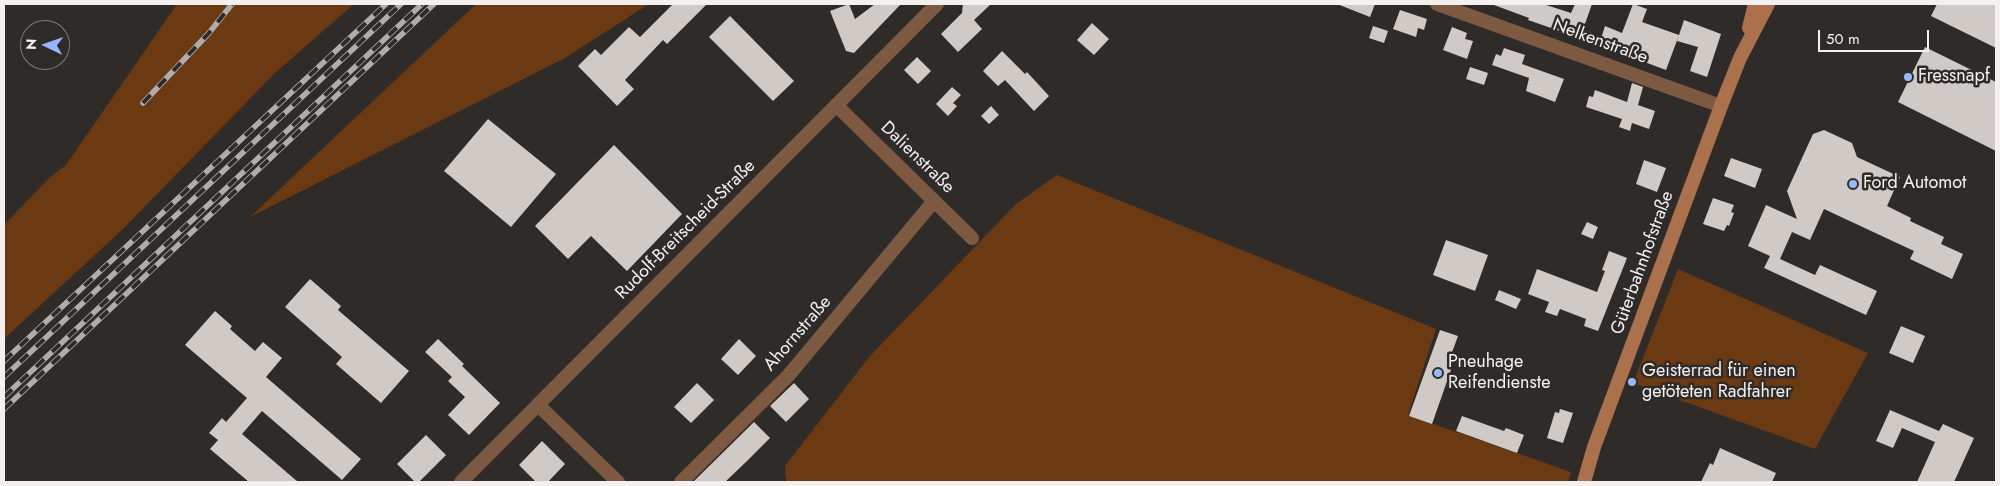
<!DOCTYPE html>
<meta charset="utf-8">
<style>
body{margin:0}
#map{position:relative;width:2000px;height:486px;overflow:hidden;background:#2f2b29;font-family:Jost,sans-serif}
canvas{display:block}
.frame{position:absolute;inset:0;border:5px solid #f3f0ef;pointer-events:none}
.north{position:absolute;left:20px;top:20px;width:50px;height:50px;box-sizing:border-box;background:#2f2b29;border:1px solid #7d7a78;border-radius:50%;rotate:273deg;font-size:14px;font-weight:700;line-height:20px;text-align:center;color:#f3f0ef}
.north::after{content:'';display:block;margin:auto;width:18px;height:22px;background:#94b7fd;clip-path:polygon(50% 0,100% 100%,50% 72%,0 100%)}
.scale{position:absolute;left:1818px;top:30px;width:111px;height:22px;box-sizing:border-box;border:2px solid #f3f0ef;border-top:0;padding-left:6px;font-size:15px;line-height:18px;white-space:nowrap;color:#f3f0ef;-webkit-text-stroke:4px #2f2b29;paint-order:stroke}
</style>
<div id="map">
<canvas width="2000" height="486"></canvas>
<div class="frame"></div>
<div class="north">N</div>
<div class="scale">50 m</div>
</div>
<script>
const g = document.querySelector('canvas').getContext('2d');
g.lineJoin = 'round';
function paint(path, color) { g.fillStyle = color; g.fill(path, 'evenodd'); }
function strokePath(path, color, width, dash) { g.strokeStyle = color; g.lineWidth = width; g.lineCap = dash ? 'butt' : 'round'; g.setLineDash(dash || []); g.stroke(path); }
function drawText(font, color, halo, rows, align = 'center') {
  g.font = font + ' Jost,sans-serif'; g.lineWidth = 5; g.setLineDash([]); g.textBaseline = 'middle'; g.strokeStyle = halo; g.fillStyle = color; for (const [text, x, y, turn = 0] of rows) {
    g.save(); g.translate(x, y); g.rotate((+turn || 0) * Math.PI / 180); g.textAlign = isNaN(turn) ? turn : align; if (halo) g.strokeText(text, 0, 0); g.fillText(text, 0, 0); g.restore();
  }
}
paint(new Path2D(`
 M177 4H354L275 73 123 229 4 339V225L50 177 66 165Z
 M476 4H649L565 58 250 217Z
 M1057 175 1436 329 1408 415 1571 472 1568 482H786L785 466 869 357 1016 204Z
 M1678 269 1868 353 1815 449 1633 383Z`), '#6b3912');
paint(new Path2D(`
 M673 4H707L667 44 663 40 625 80 634 89 617 106 578 66 595 49 601 55 629 27 640 37Z
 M849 4 855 19 875 4H901L854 53 846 51 830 11Z
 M963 4H991L974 20 982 29 958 52 941 34 962 13Z
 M1337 4H1375L1370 17Z
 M1494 4H1543L1571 13 1575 4H1592L1580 38 1528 20 1529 18 1494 5Z
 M1633 4 1647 9 1642 22 1679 35 1666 70 1599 45 1605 26 1622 33Z
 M1937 4H1996V48L1931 16Z
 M1400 10 1427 19 1424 30 1418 28 1416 37 1393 29Z
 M730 16 794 81 773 101 709 37Z
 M1684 20 1721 34 1707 77 1690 71 1698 47 1677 41Z
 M1092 23 1109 39 1094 55 1077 40Z
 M1373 26 1388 31 1384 43 1369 38Z
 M1452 27 1467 33 1465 39 1473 41 1467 59 1443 50Z
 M1925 47 1996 82V151L1898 102Z
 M1504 48 1525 55 1522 64 1564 79 1555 102 1526 91 1529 78 1492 65 1496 54 1501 56Z
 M1002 51 1025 74 1027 72 1049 96 1034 111 1005 80 998 86 983 71Z
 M917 57 931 71 918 84 904 70Z
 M1470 67 1488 73 1484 85 1466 79Z
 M1632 83 1643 87 1638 105 1655 111 1649 129 1632 123 1630 131 1619 127 1622 119 1586 107 1589 96 1593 97 1595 90 1627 102Z
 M952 87 961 95 953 103 957 106 948 116 936 104Z
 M991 106 999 115 989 124 981 116Z
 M488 119 556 174 511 227 444 171Z
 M1824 130 1852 143 1857 157 1900 177 1887 206 1911 218 1910 221 1944 237 1941 244 1963 254 1952 279 1910 259 1914 251 1824 209 1810 240 1792 232 1780 259 1815 275 1820 265 1877 291 1866 315 1764 268 1770 256 1748 246 1766 205 1797 219 1787 191 1813 134Z
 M614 145 682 214 627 271 591 236 568 259 535 226Z
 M1731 158 1762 169 1755 188 1724 176Z
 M1644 160 1666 168 1657 192 1636 184Z
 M1713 198 1734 205 1731 212 1734 213 1729 226 1727 225 1724 231 1703 224Z
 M1587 222 1598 227 1593 239 1581 234Z
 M1446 240 1488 255 1475 291 1433 275Z
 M1609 251 1627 258 1598 331 1584 326 1586 319 1560 309 1557 316 1545 312 1549 302 1528 294 1537 269 1597 292 1605 271 1602 270Z
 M310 279 341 306 338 310 409 371 381 403 336 364 342 357 285 307Z
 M1499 290 1521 299 1516 309 1495 300Z
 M215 311 232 326 230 329 255 351 263 342 282 358 266 377 361 459 342 480 262 411 242 434 298 482H249L210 449 218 440 209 433 222 418 226 422 247 398 185 345Z
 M1901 326 1925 336 1913 363 1889 353Z
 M1440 330 1458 336 1447 366 1452 367 1432 424 1409 416Z
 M438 339 464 364 462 366 500 403 469 435 448 415 465 397 448 381 452 377 425 352Z
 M739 339 756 356 738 375 721 359Z
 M697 383 714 400 691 423 674 407Z
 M794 383 809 399 786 422 770 406Z
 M1560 409 1573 413 1563 443 1547 438 1555 412 1559 413Z
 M1890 410 1939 431 1943 424 1974 438 1954 482H1917L1935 442 1902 428 1893 448 1876 441Z
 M1462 416 1504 431 1506 428 1524 435 1517 453 1456 431Z
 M754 422 770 438 747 461 725 482H693Z
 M426 435 446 455 419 482H415L397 464Z
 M542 441 565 464 548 482H536L519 465Z
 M1720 448 1776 473 1772 482H1701L1710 463 1713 465Z`), '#cfcac6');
strokePath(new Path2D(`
 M1437 4 1721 106
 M836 105 972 238
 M538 405 618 482
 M461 482 937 4
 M681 482 788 376 934 201`), '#7d5942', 14);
strokePath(new Path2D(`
 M1749 28 1755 4
 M1584 482 1594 447 1721 106 1740 58 1768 4`), '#aa714c', 14);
const rail = new Path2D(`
 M143 103 209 33 232 4
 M4 361 386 4
 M4 377 401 4
 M4 397 422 4
 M4 409 434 4`);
strokePath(rail, '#b0acab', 5.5);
strokePath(rail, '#2f2b29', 4, [11]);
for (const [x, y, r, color] of [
 [1908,77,5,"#94b7fd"],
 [1853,184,5,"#94b7fd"],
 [1438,373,5,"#94b7fd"],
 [1632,382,5,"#94b7fd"]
]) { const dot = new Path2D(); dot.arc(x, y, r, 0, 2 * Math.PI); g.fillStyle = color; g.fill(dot); strokePath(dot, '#2f2b29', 2); }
drawText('18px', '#f3f0ef', '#2f2b29', [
 ["Nelkenstraße",1600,42,20],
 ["Dalienstraße",917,158,44],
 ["Rudolf-Breitscheid-Straße",686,230,-45],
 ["Güterbahnhofstraße",1643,263,-70],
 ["Ahornstraße",798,334,-49]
]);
drawText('18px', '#f3f0ef', '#2f2b29', [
 ["Fressnapf",1918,77],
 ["Ford Automot",1863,184],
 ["Pneuhage",1448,363],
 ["Reifendienste",1448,384],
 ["Geisterrad für einen",1642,372],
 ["getöteten Radfahrer",1642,393]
], 'left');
</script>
